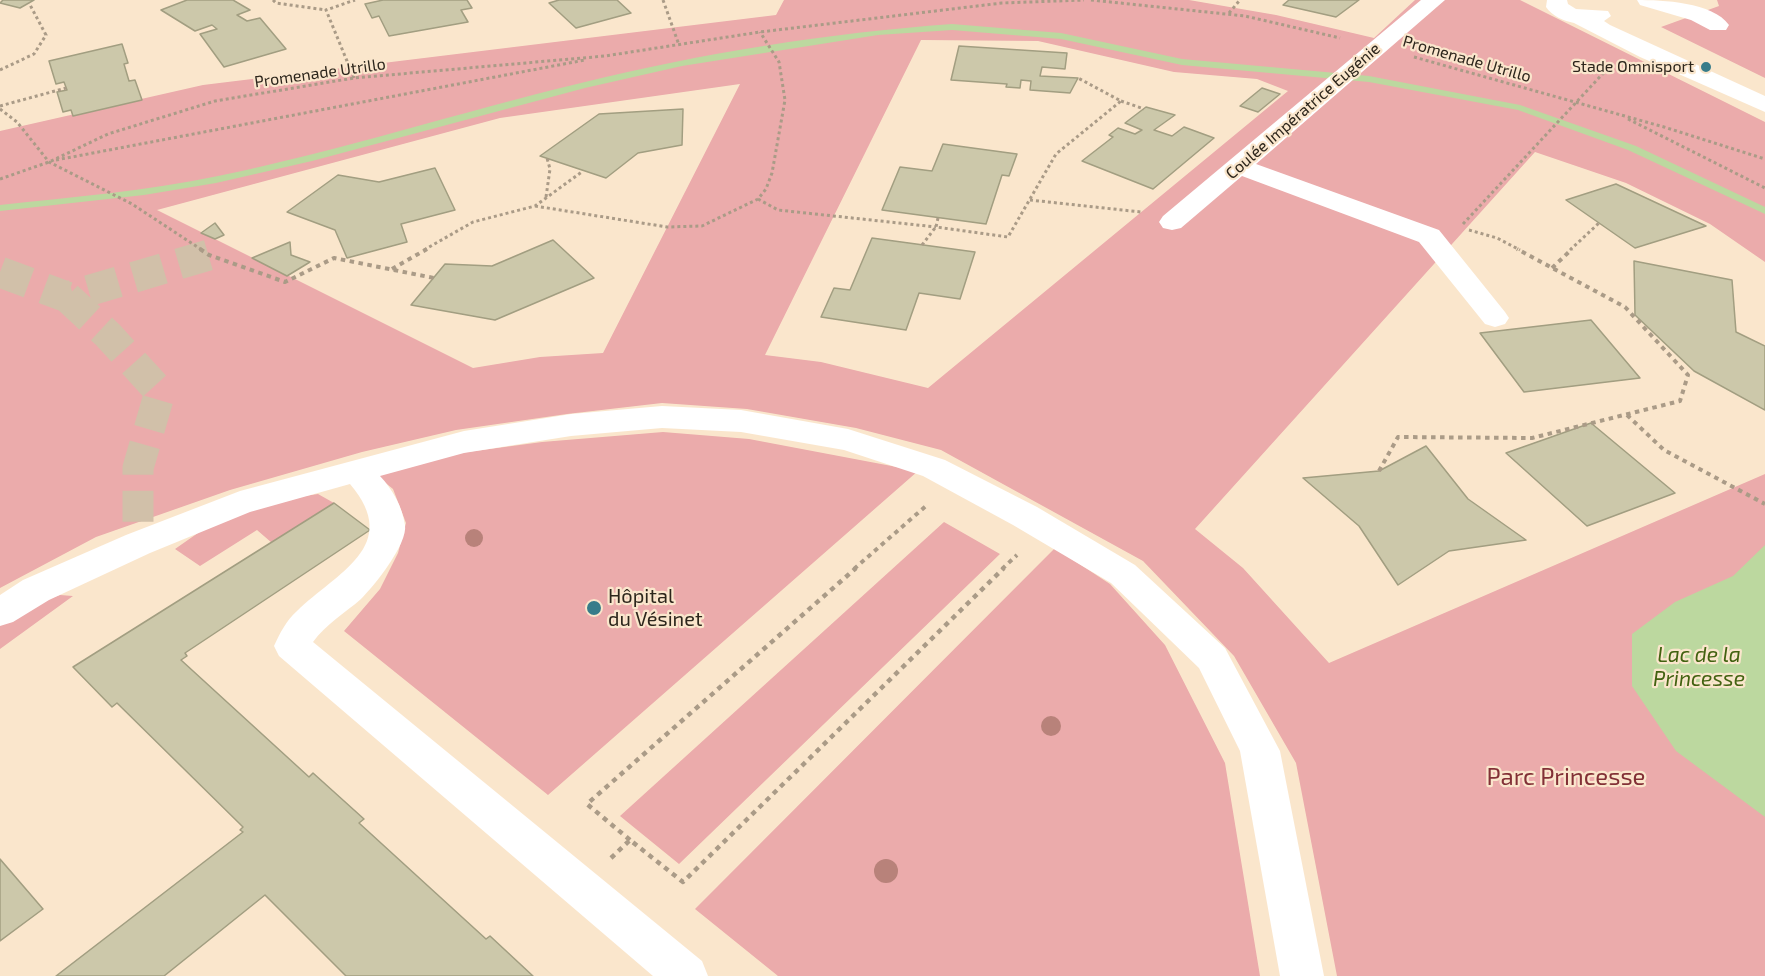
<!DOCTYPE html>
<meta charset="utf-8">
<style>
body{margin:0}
canvas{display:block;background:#fae6cc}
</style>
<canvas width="1765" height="976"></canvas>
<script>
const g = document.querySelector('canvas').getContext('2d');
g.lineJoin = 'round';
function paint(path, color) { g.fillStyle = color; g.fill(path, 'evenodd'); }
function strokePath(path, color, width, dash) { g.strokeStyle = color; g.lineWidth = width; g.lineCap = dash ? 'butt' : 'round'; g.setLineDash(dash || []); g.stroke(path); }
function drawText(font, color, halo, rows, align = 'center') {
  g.font = font + ' "Exo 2",sans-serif'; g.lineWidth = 4.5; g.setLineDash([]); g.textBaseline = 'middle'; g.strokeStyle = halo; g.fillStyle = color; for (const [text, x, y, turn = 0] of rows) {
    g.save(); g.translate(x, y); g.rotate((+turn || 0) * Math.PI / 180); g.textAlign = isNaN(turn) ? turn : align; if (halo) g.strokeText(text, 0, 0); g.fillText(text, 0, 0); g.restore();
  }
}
paint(new Path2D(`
 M784 0H1189L1276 15 1374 38 1415 0H1520L1765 122V262L1710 224 1626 183 1535 152 1195 529 1243 568 1329 663 1765 474V976H1337L1296 763 1234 656 1143 561 941 450 856 428 747 409 662 403 567 414 456 430 362 452 230 490 96 537 0 588V131L203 85 776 15ZM921 40 1038 41 1174 72 1257 79 1288 91 928 388 821 362 765 355ZM740 84 603 353 540 357 473 368 157 210 500 118Z
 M1717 0H1765V78L1661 27 1719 6Z
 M663 432 749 439 918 471 548 795 344 631 380 589 398 553 406 523 393 489 377 476 452 454 542 442Z
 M318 494 334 503 272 543 257 530 200 566 175 549 218 519 258 503Z
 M944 522 1000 554 679 864 620 816Z
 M1055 548 1110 584 1165 645 1225 763 1260 976H778L695 909Z
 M60 595 73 596 0 649V624L39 602Z`), '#ebabab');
paint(new Path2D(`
 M1765 545V817L1676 751 1632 686V634L1675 602 1733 576Z`), '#bcd89f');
paint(new Path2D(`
 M952 24 1061 33 1182 59 1369 76 1520 105 1636 146 1765 207V214L1628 150 1518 110 1369 82 1182 65 1061 39 952 30 878 35 682 66 585 88 312 161 216 183 144 195 0 211V205C73 197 146 191 218 176 340 151 460 112 581 83 702 53 828 33 952 24Z`), '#bcd89f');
const building = new Path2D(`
 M3 0H34L20 8 0 3Z
 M187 0H233L250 10 237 15 247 21 260 18 286 49 224 67 200 34 217 29 212 25 195 31 161 10Z
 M383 0H467L472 8 461 10 468 22 389 36 379 16 372 18 365 4Z
 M559 0H617L631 13 576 28 549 3Z
 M1289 0H1359L1336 17 1283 5Z
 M122 44 128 63 124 64 129 81 135 80 142 100 73 116 71 110 63 112 57 92 67 90 64 82 56 84 49 61Z
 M959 46 1067 53 1065 69 1042 67 1040 76 1078 78 1070 93 1030 90 1031 81 1021 80 1020 88 1006 87 1007 84 951 80Z
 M1262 88 1280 94 1258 112 1240 106Z
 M1146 107 1175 115 1154 130 1172 136 1184 127 1214 138 1153 189 1082 161 1113 137 1109 135 1118 128 1135 134 1142 130 1125 123Z
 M683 109 682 145 638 153 606 178 540 156 599 114Z
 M943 144 1017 154 1009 176 1002 175 986 224 882 210 900 167 932 171Z
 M435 168 455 210 401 224 407 242 347 258 335 230 287 212 338 175 379 182Z
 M1616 184 1706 226 1635 248 1566 200Z
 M215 223 224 235 215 239 201 233Z
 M872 238 975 252 960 299 919 293 906 330 821 317 834 288 850 290Z
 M553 240 594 278 495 320 411 305 445 264 492 266Z
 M290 242 291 255 310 262 287 276 252 258Z
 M1634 261 1732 280 1736 332 1765 346V410L1694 371 1635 315Z
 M1591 320 1640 378 1524 392 1480 333Z
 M1591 423 1675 493 1587 526 1506 453Z
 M1426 446 1468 499 1526 540 1449 551 1398 585 1359 526 1303 478 1379 471Z
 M334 503 370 530 185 653 187 656 181 660 309 777 313 773 364 819 359 823 486 939 490 936 533 976H346L265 895 164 976H56L243 832 240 830 243 827 117 703 112 707 73 667Z
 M0 859 43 909 0 941Z`);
paint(building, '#ccc8aa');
strokePath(building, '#a29e81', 1.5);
strokePath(new Path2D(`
 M0 272 67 297 209 255
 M67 297 108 335 160 392 138 468V544`), '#d1c0a9', 31, [31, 16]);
strokePath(new Path2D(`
 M273 0 276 3 326 10
 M663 0 679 45
 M1091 0 1245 16 1340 38
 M1229 13 1240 0
 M1414 57 1664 127 1765 159
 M0 70 34 54 46 35 29 3
 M354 78 326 10 355 0
 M1121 101 1144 109
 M0 106 66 88
 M0 109 17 122 49 162 132 204 202 250
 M1628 119 1765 188
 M56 160 585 60
 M0 179 49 162 108 134 215 101 354 78 605 56 760 32 1002 3 1084 0
 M546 197 550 169 547 158
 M758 199 778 210 936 227
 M1030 200 1141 212
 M535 206 667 227 702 226 758 199 766 189 772 173 785 100 779 62 760 32
 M938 218 936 227 1008 237 1056 154 1121 101 1078 78
 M1463 224 1609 67
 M1469 230 1497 238 1520 250
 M922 245 935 228
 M424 250 473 222 535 206 583 171
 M1570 250 1599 223`), '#aa9b87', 3, [3, 3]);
strokePath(new Path2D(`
 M200 249 209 255 285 282 334 258 434 278
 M1552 268 1572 249
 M392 269 427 249
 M1627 415 1664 450 1765 504
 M1379 471 1398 437 1532 438 1680 401 1688 375 1625 307 1517 249
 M854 569 927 505
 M1002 569 1017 555`), '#aa9b87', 4, [4.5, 4.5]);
strokePath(new Path2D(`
 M630 840 587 804 856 568
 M611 858 630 840 683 882 1004 568`), '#aa9b87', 4.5, [5, 5]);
paint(new Path2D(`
 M1421 0H1445L1256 164 1439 230 1505 312 1509 318 1505 324 1495 327 1485 324 1419 242 1242 176 1181 228 1172 230 1163 228 1159 222 1163 216Z
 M1547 0H1567L1568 4 1576 9 1608 11 1611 16 1604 21 1610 25 1765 96V112L1640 57 1574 23C1564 21 1552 16 1546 7Z
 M1637 0C1662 0 1713 2 1729 25L1726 30H1710L1691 20 1640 5Z
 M662 406 741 410 848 429 945 460 1037 507 1135 565 1225 648 1280 751 1324 976H1280L1240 751 1199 668 1111 583 1013 525 923 476 844 450 741 432 662 428 571 436 464 453 380 476C393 490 402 506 405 525 408 544 374 586 361 599 345 613 326 624 313 642L702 961 708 976H653L279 656 274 646C280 633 286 621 297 611 336 573 403 546 350 484L250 512 150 553 49 600 13 622 0 626V595L23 580 126 535 240 491 464 431 571 414Z`), '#fff');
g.fillStyle = '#b8827a';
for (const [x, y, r] of [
 [474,538,9],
 [1051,726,10],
 [886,871,12]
]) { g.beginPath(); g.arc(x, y, r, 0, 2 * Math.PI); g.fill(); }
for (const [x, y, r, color] of [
 [1706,67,6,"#377c8a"],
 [594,608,8,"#377c8a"]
]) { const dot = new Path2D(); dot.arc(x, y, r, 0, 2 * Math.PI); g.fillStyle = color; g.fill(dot); strokePath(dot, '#fae6cc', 2); }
drawText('16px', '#2d261c', '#fae6cc', [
 ["Promenade Utrillo",1467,59,16],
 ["Promenade Utrillo",320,73,-8],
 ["Coulée Impératrice Eugénie",1303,111,-41]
]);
drawText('16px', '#2d261c', '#fae6cc', [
 ["Stade Omnisport",1694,67]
], 'right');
drawText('20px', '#2d261c', '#fae6cc', [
 ["Hôpital",608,596],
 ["du Vésinet",608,619]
], 'left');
drawText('italic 21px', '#426210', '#fae6cc', [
 ["Lac de la",1699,655],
 ["Princesse",1699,679]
]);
drawText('24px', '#823036', '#fae6cc', [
 ["Parc Princesse",1566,777]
]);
</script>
